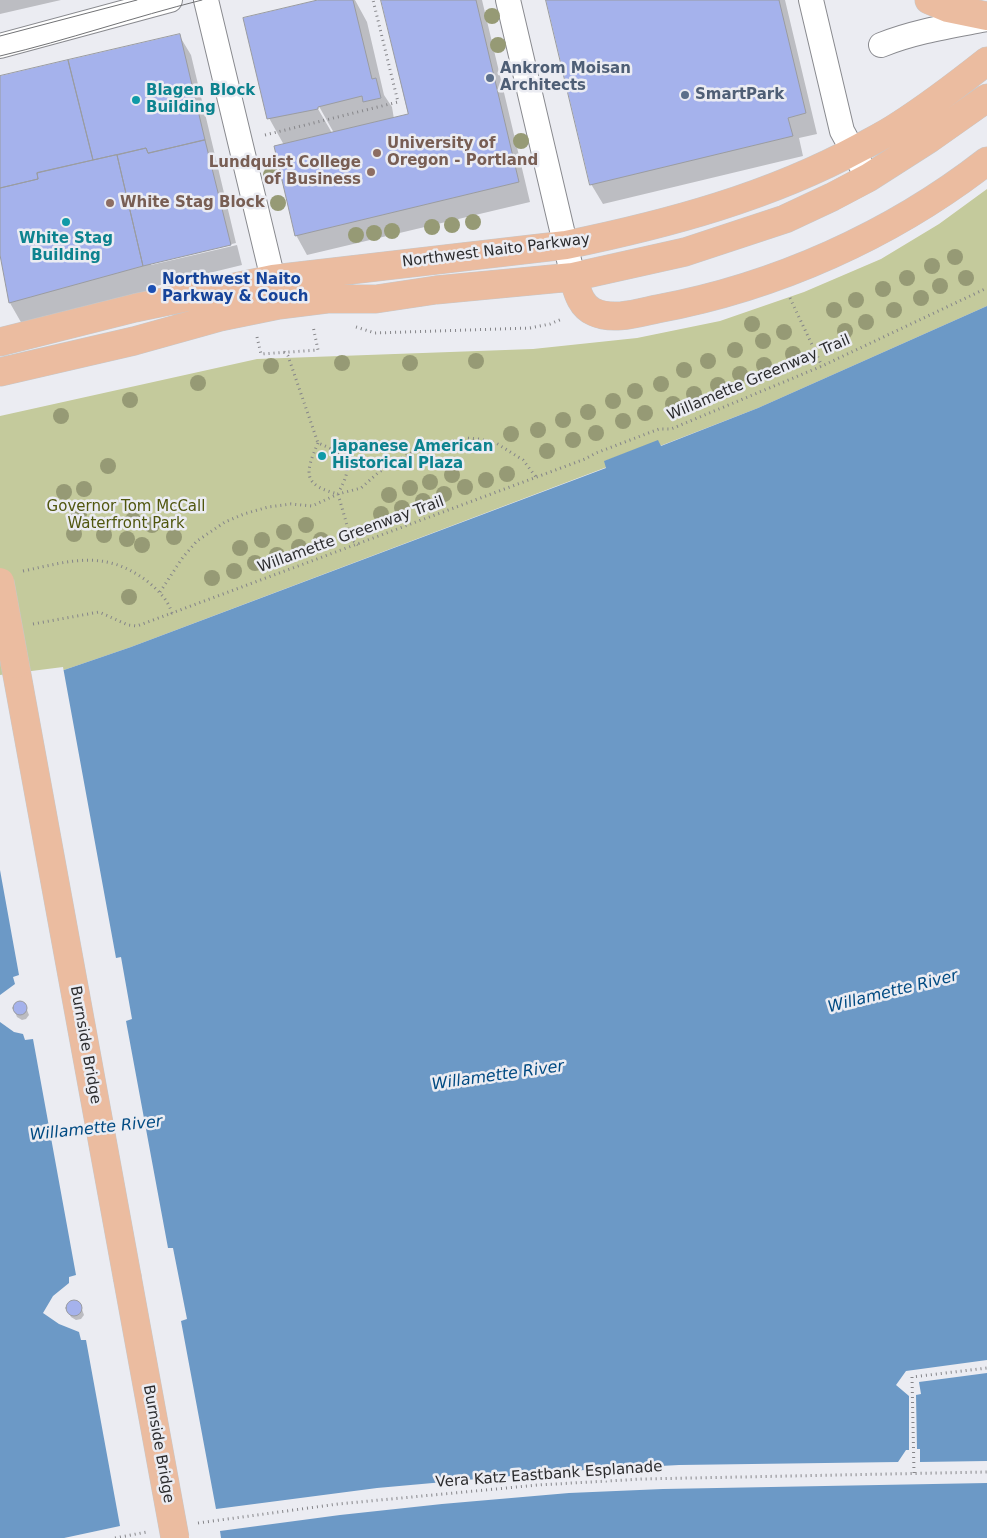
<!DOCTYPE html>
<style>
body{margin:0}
canvas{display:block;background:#ebecf2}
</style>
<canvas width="987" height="1538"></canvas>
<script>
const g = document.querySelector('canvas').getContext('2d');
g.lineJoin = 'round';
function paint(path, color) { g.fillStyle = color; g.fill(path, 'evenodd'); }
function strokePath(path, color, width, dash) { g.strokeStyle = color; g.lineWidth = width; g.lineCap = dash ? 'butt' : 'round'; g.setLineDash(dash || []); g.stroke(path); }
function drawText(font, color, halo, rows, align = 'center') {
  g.font = font + ' "DejaVu Sans",sans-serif'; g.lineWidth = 5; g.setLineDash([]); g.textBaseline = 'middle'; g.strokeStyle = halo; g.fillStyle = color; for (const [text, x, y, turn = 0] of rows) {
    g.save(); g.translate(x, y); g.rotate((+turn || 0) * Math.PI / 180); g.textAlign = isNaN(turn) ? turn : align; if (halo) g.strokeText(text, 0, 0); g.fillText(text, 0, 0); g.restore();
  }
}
paint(new Path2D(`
 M987 189V306L758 408 660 446 658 441 605 461 607 467 131 647 64 670 0 678V416L257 359 533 349 637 338 720 321 804 292 881 259 939 224Z`), '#c4ca9c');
paint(new Path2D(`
 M987 306V1538H0V678L64 670 131 647 606 468 604 461 658 440 661 446 758 408Z`), '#6c99c6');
paint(new Path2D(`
 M63 667 116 958 121 957 132 1019 126 1021 168 1248H173L187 1319 181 1321 216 1509 377 1488 567 1471 679 1465 898 1462 906 1450H909V1396L896 1385 906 1371 987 1360V1373L919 1382 921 1394 916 1395 917 1449H920V1462L987 1461V1483L663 1489 569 1493 442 1504 340 1515 220 1531 221 1538H64L120 1526 86 1340H81L79 1332 59 1324 43 1313 53 1296 69 1283V1277L76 1275 33 1039 25 1040 23 1034 14 1032 0 1022V995L15 984 13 977 19 975 0 870V675Z`), '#ebecf2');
paint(new Path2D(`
 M0 0H61L0 14Z
 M324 0H355L367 22 384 95 392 107 394 119 409 115 382 0H482L530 202 307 255 296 235 284 145 269 118ZM316 101 334 133H332L314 102Z
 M547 0H785L817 134 799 138 803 156 603 204 591 184Z
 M179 35 191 55 236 243 151 263V265L237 245 242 265 156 286 158 294 26 331 10 303 0 248V77Z
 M21 1002 25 1005 29 1015 26 1019 22 1020 17 1017 13 1007 16 1003Z
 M76 1301 80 1304 84 1315 81 1319 76 1320 71 1317 67 1307 70 1302Z`), '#0003');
const building = new Path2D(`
 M318 0H353L372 79 376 78 381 98 363 102 362 96 318 107V109L267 119 243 18Z
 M381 0H476L519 182 295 236 274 146 408 114Z
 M546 0H779L806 113 788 118 793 136 590 185Z
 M180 34 205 140 148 153 146 148 93 160 68 60Z
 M68 60 93 160 37 173 38 179 0 188V76Z
 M205 140 231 245 143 266 117 155 146 148 148 153Z
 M117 155 143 266 9 303 0 255V188L38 179 37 173Z
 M13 1008a7 7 0 1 1 14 0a7 7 0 1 1-14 0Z
 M66 1308a8 8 0 1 1 16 0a8 8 0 1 1-16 0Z`);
paint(building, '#a5b2ec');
strokePath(building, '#9a9ca1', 1);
const minor = new Path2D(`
 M206 0 277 296
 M508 0 573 277
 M811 0 842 131 868 178
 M881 45C916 31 951 26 987 19
 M0 46 170 0`);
const major = new Path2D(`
 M929 0 948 8 987 16
 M573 277C577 290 580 306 594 312 613 321 638 313 657 309 776 287 892 235 987 161
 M0 342 135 308 273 279 566 245C668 224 769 197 861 147 874 140 886 134 898 126 929 106 958 84 987 61
 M0 372 134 341 220 317 279 305 327 299H376L436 290 573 277 685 252 785 219 832 197 868 178 929 139 987 98
 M15 664 127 1276`);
strokePath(minor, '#898a8f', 26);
strokePath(major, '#c8c8c9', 29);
strokePath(new Path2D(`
 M265 135 398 102 373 0
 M790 298 822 366
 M356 327 375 333 530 328 550 324 562 319
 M257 337 261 354 318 350 313 326
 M284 352 288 356 318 443C348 455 355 464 338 493
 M318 443C305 473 302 485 338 494L351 539 358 545
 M23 571C71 561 104 549 147 581 158 590 168 600 172 613L585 459 596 453 659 429H671L822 366 987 288
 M160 592 183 557 197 541 225 522 244 514 268 507 291 504 312 506 338 494 361 488 379 472 396 461 422 447 466 438 478 439 496 443 523 460 536 477
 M33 624 99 612 128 625 137 626 172 613
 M914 1473 912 1377 987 1368
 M198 1523 338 1504 538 1485 642 1479 987 1472
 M115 1538 147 1532`), '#858589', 3, [1, 4]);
strokePath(minor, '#fff', 24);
strokePath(major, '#ebbca0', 28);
strokePath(new Path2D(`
 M0 36 137 0
 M0 56C68 40 134 17 202 0`), '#717275', 1);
const majorBridge = new Path2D(`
 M0 582 15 664
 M127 1276 175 1538`);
strokePath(majorBridge, '#c8c8c9', 29, []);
strokePath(majorBridge, '#ebbca0', 28);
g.fillStyle = '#969a75';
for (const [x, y] of [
 [492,16],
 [498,45],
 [521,141],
 [271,175],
 [278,203],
 [473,222],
 [452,225],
 [432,227],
 [392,231],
 [374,233],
 [356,235],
 [955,257],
 [932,266],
 [907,278],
 [966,278],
 [940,286],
 [883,289],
 [921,298],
 [856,300],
 [834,310],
 [894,310],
 [866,322],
 [752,324],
 [845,331],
 [784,332],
 [763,341],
 [735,350],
 [793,354],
 [476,361],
 [708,361],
 [342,363],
 [410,363],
 [764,365],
 [271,366],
 [684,370],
 [740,374],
 [198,383],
 [661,384],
 [718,385],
 [635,391],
 [694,394],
 [130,400],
 [613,401],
 [673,404],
 [588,412],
 [645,413],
 [61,416],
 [563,420],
 [623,421],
 [538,430],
 [596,433],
 [511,434],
 [573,440],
 [547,451],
 [108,466],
 [507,474],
 [452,475],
 [486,480],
 [430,482],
 [465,487],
 [410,488],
 [84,489],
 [64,492],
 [444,494],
 [389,495],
 [423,501],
 [402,508],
 [79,514],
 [381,514],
 [133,520],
 [152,525],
 [306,525],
 [284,532],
 [74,534],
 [104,535],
 [174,537],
 [127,539],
 [262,540],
 [321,540],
 [142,545],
 [299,547],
 [240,548],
 [277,555],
 [255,563],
 [234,571],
 [212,578],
 [129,597]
]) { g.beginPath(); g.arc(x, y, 8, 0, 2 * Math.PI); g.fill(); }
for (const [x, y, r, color] of [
 [490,78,5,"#5c6f8a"],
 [685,95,5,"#5c6f8a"],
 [136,100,5,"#0f9aa8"],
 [377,153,5,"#8d6e63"],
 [371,172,5,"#8d6e63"],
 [110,203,5,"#8d6e63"],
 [66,222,5,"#0f9aa8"],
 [152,289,5,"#1a4fb4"],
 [322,456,5,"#0f9aa8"]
]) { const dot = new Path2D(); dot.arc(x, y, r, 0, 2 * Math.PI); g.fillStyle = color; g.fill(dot); strokePath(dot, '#ebecf2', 2); }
drawText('bold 15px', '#4e5e75', '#ebecf2', [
 ["Ankrom Moisan",500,69],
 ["Architects",500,86],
 ["SmartPark",695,95]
], 'left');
drawText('bold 15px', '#0d838f', '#ebecf2', [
 ["Blagen Block",146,91],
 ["Building",146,108],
 ["White Stag",66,239,"center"],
 ["Building",66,256,"center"],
 ["Japanese American",332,447],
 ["Historical Plaza",332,464]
], 'left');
drawText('bold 15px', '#785e54', '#ebecf2', [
 ["University of",387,144],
 ["Oregon - Portland",387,161],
 ["Lundquist College",361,163,"right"],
 ["of Business",361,180,"right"],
 ["White Stag Block",120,203]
], 'left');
drawText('15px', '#2c2c2e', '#ebecf2', [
 ["Northwest Naito Parkway",496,251,-7],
 ["Willamette Greenway Trail",759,378,-23],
 ["Willamette Greenway Trail",351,535,-20],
 ["Burnside Bridge",85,1045,80],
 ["Burnside Bridge",158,1444,80],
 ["Vera Katz Eastbank Esplanade",549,1475,-4]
]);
drawText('bold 15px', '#164399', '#ebecf2', [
 ["Northwest Naito",162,280],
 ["Parkway & Couch",162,297]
], 'left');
drawText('15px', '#50560e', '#ebecf2', [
 ["Governor Tom McCall",126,507],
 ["Waterfront Park",126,524]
]);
drawText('italic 16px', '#004a82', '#ebecf2', [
 ["Willamette River",893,992,-14],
 ["Willamette River",498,1076,-8],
 ["Willamette River",96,1129,-6]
]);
</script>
